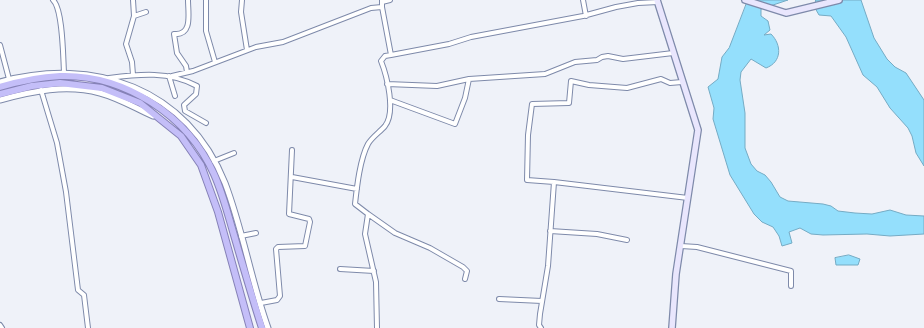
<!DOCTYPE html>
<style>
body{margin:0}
canvas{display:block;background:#eff2f9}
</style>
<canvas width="924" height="328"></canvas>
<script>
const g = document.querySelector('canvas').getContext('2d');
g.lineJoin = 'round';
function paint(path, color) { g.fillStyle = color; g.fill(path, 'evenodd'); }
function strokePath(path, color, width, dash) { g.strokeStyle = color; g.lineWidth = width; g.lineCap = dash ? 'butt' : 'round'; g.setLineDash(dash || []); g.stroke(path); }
const water = new Path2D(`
 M748 0H788L761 9V16L768 21 770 30 764 35 771 34C782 45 782 62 766 68L751 59 741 72 740 80 745 113V148L751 164 757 171 765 175 771 182 780 197 788 201 823 204 831 206 838 211 855 213 872 214 890 210 906 215 924 216V234L890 236 867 234 823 235 811 234 800 228 789 232 792 243 782 246 779 236 773 227 762 222 754 214 730 175 713 119 714 108 708 87 718 79 722 57 729 48Z
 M816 0H861L874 38 887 59 895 67 906 73 924 100V166L916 153 912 136 908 128 890 108 877 87 863 75 846 37 831 16 819 15 815 8Z
 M849 255 860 259 858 265H836L835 258Z`);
paint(water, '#94dffc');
strokePath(water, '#75abc4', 1);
const minor = new Path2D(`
 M53 0C63 9 63 57 64 72
 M133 0 134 16 126 44 132 62 133 75
 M206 0V31L215 62
 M242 0 241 12 247 50
 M583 0 586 16
 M382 2 390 0
 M134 16 146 12
 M0 45 9 79
 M391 55 449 44 471 37 583 16 616 7 638 3 658 2
 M187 72 186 66 177 53 174 34C193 36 188 13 188 0
 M169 76 175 96
 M172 76 193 71 256 47 283 42 371 8 382 7
 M109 78C140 74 169 71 197 86L196 94 184 105 185 111 206 123
 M387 84 437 86 469 79 545 74 575 62 597 60 602 57 608 56 623 59 673 53
 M41 90 57 143 66 192 78 290 84 295 88 328
 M390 100 455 124 465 98 469 79
 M214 161 234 153
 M292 177 357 189
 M554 182 527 180 528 135 532 104 569 103 571 81 589 85 627 88 661 79 670 83 682 82
 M368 214 395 233 430 248 463 267 467 271 465 279
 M550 231 597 234 627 240
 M241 236 256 233
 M681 246 697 247 791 271V286
 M340 269 374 271
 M499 299 542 301
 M261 303 277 300 280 296 276 249 278 247 305 246 310 222 309 219 289 214 292 150
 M0 325 2 328
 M377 328 376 282 365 234 368 214 355 204C357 186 360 159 368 144 372 137 380 132 385 126 396 112 387 76 381 61L385 56 391 55 382 7V0
 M541 328 539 325 540 314 548 266 554 182 688 198`);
const tertiary = new Path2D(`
 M0 82C94 56 187 88 225 183 243 230 251 281 268 328
 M0 100C33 91 66 84 100 93 119 98 135 108 153 116`);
const secondary = new Path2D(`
 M657 0 698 130 676 274 672 328
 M745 0 786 13 839 0`);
const trunk = new Path2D(`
 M0 87C20 81 39 77 60 76 125 74 188 116 214 174 223 194 228 215 234 235 243 266 252 297 262 328
 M0 94 32 86 60 83 102 88 140 103 181 136 201 165 218 212 250 328`);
strokePath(minor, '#7e8aaa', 6);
strokePath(tertiary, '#7e8aaa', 7);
strokePath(secondary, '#7e8aaa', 8);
strokePath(trunk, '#8682b7', 8);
strokePath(minor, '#fff', 4);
strokePath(tertiary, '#fff', 5);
strokePath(secondary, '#e9e6fd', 5.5);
strokePath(trunk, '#c4bef8', 6);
</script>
